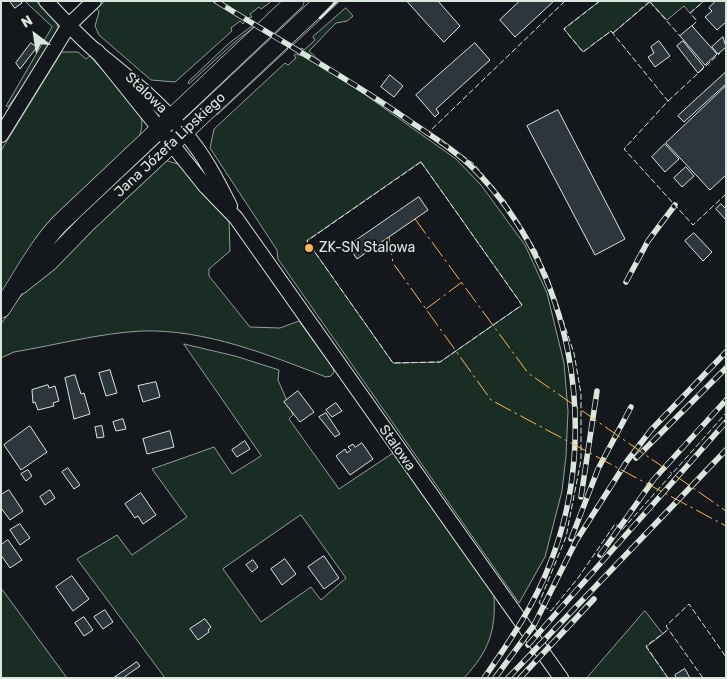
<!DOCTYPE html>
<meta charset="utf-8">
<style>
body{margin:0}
#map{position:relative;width:727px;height:679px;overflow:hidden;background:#14181c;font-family:Rubik,sans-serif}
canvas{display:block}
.frame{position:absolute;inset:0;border:2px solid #d8e6dc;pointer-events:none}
.north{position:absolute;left:10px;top:10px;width:50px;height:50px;-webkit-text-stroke:4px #14181c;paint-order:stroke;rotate:329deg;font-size:14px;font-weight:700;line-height:20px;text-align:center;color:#d8e6dc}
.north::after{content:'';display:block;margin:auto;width:18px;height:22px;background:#d8e6dc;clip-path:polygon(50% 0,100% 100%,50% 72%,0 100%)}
</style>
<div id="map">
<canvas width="727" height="679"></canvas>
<div class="frame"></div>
<div class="north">N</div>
</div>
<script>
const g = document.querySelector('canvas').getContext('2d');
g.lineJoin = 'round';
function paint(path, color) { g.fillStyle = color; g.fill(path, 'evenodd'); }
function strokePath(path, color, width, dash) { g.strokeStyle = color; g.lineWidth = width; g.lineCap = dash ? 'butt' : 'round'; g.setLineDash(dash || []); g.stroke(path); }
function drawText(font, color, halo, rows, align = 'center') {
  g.font = font + ' Rubik,sans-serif'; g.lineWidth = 4; g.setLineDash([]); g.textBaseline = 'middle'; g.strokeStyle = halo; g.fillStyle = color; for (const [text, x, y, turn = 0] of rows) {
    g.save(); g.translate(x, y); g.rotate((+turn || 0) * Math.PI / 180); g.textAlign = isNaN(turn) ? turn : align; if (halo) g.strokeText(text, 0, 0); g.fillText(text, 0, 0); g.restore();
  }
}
const green = new Path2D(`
 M25 1H36L57 22 58 28 33 72 8 107 6 106 52 27Z
 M105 1H272L261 9 259 7 250 14 252 17 247 18 243 24 240 21 231 28 232 31 175 82 151 80 99 35 95 26 99 12 97 9Z
 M332 1H340L293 45 288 42Z
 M600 1H704L690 13 684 6 667 20 650 2 613 33 611 31 583 52 564 29Z
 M346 8 353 16 347 21 336 23 309 51 329 69 456 159 481 185 525 245 547 293 564 363 568 411 566 456 562 491 545 557 519 603 278 259 277 250 210 148 214 129 285 63 288 65 296 58 294 55 296 54 302 56 304 53 299 50 302 48 304 50 315 40 313 37ZM421 162 522 305 440 362 393 363 307 241Z
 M251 27 253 28 235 42 189 84 188 82 228 44Z
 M284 46 288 49 217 115 214 111Z
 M62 52H78L86 59 90 56C101 70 137 103 141 118 143 125 141 131 139 137L1 295V151Z
 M168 161 184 166 229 220 230 251 209 269V276L250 327 280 328 299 321 333 368 334 372 331 376 326 377C269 355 205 329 142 331 100 333 56 345 14 352L1 358V324L19 298 158 164Z
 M184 344 235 356 279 370 278 380 293 415 289 419 339 489 393 453 494 595C496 631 489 651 464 678H165L77 559 117 535 132 555 187 517 152 469 214 447 232 474 261 456ZM301 515 346 578 321 600 311 587 261 622 223 569Z
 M1 588 67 678H1Z
 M645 611 663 634 646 647 668 678H587Z`);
paint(green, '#1a2d24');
strokePath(green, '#939e99', 1);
const building = new Path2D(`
 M10 1H20L22 3 15 8Z
 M407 1H438L460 26 444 42Z
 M520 1H554L515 37 500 20Z
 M716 1H726V22L717 30 705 17 712 11 709 8Z
 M692 26 717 54 705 65 680 36Z
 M723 37 726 47 718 54 712 47Z
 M659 41 670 56 655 67 648 57 654 53 651 47Z
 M683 41 704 67 698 73 677 46Z
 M31 43 37 47 20 69 16 63Z
 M475 43 490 60 436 109 439 113 435 117 416 95Z
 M726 72V84L684 122 678 116Z
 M390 75 403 86 394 97 381 87Z
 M726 86V175L710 190 666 143Z
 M558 110 625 239 595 255 527 126Z
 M665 144 679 159 665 172 652 157Z
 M686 167 694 176 682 187 674 178Z
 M419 197 428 210 357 259 348 246Z
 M721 204 726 209V220L716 209Z
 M694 233 712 252 703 261 685 241Z
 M110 370 117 393 106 396 99 373Z
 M75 375 81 394 84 393 90 414 74 419 65 378Z
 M156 382 160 397 143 402 138 386Z
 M48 385 49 388 55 386 59 401 53 403 54 406 38 410 35 402 33 403 32 390Z
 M298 391 314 412 300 422 284 402Z
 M336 403 342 411 332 417 326 410Z
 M326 413 340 434 335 437 319 417Z
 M123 419 126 429 116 431 113 422Z
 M30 426 47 452 21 470 4 445Z
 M102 426 104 437 97 438 95 427Z
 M170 431 174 447 147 454 143 439Z
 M245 441 250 449 237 457 232 450Z
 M362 443 373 459 350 475 336 456 345 449 347 453 351 450 348 447 353 444 355 447Z
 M68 468 80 485 74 489 62 472Z
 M28 470 32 476 26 481 21 474Z
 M9 490 23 511 10 520 1 508V495Z
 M50 490 55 498 45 505 40 497Z
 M141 493 156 515 143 524 138 516 135 518 125 504Z
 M20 524 30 538 20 545 10 530Z
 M8 540 22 560 10 568 1 555V545Z
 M324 556 339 578 324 589 308 567Z
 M285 559 296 574 282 585 271 569Z
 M253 560 258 567 252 572 246 565Z
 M72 576 89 599 73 611 56 587Z
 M105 610 113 622 103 629 94 617Z
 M84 617 93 630 84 636 75 623Z
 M205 619 211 627 208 630 209 632 198 640 190 629Z
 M137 662 140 666 123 678 115 677Z
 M685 669 690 678H676L675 675Z`);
paint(building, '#2c363c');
strokePath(building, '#d8e6dc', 1);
const minor = new Path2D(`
 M46 1C62 18 79 37 97 52 128 77 158 101 184 132 203 153 217 180 230 206
 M97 51 206 187 236 218 561 678
 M1 135 69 25 94 1`);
const major = new Path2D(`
 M20 285 49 262 87 223 324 1
 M1 309C21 280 35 250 59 224L295 1`);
strokePath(minor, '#d8e6dc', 16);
strokePath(major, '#d8e6dc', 19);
strokePath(minor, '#14181c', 14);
strokePath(major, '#14181c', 18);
const rail = new Path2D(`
 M216 1C280 41 346 77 408 120 430 135 455 150 474 169 573 269 601 432 551 561 535 604 510 641 484 678
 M626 282 648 241 675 205
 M636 458 726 368
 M581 497 597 391
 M571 539 598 469 631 407
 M600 555 654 479 726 400
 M528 645 726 422
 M495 678 534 625 576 541 627 461 651 430 726 352
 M508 678 726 450
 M520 678 594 599`);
strokePath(rail, '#d8e6dc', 5.5);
strokePath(rail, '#14181c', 4, [11]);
strokePath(new Path2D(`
 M565 1 429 132 474 164 506 202 536 250 549 279 574 353 581 394V460L566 537 539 603 551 611 578 578 615 524 622 530 726 413
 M600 1 564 29 583 52 611 31 668 101 624 149 693 225 726 194
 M650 2 680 36
 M692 26 697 21 690 13 704 1
 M613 33 650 1
 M668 101 720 53
 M421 162 522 305 440 362 393 363 307 241Z
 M668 678 646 646 669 629
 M703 678 666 626 689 604 726 657`), '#d8e6dc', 1, [6, 2.5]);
strokePath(new Path2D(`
 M320 18 337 1`), '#d8e6dc', 2.5);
strokePath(new Path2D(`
 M415 219 528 373 726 511
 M389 237 393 263 491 400 726 526
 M426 309 462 282`), '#ffb74d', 1, [18, 4, 2.5, 4]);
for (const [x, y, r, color] of [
 [309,248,5,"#ffb74d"]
]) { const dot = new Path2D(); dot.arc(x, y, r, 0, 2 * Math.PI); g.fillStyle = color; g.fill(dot); strokePath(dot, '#14181c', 2); }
drawText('14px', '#d8e6dc', '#14181c', [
 ["Stalowa",146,93,44],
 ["Jana Józefa Lipskiego",170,145,-43],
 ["Stalowa",397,448,55]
]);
drawText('14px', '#d8e6dc', '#14181c', [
 ["ZK-SN Stalowa",319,248]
], 'left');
</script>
